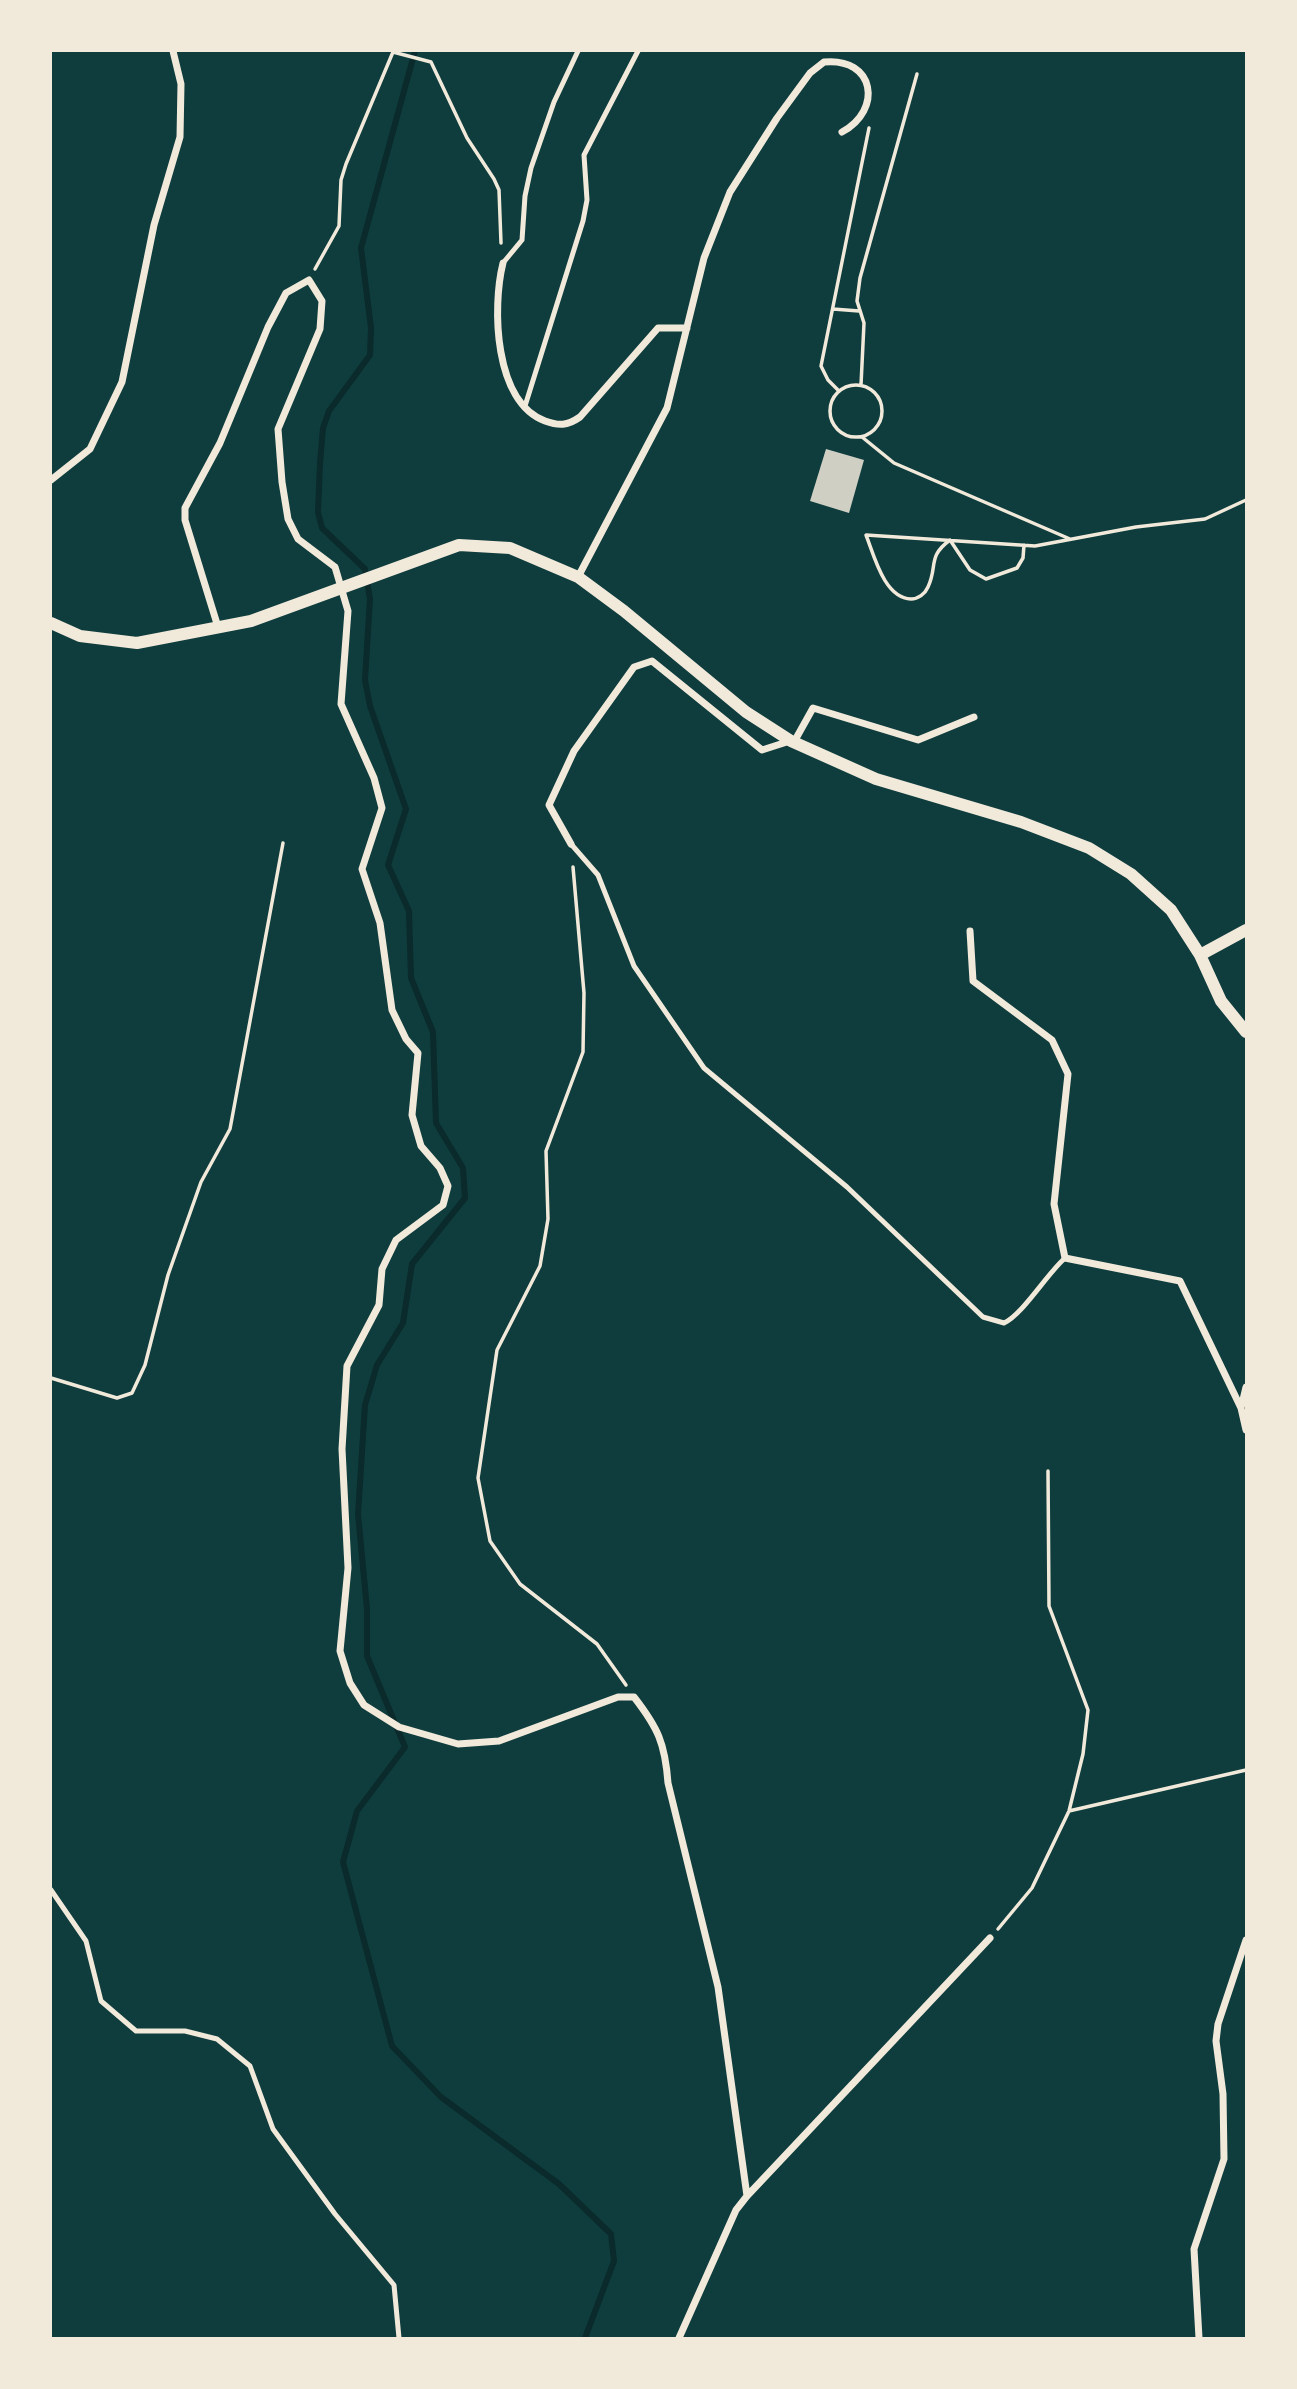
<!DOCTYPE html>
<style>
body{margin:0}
#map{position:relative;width:1297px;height:2389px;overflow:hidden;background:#0f3d3e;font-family:Mulish,sans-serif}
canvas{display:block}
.frame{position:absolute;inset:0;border:52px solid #f1e9da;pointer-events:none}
</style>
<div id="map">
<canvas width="1297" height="2389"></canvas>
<div class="frame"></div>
</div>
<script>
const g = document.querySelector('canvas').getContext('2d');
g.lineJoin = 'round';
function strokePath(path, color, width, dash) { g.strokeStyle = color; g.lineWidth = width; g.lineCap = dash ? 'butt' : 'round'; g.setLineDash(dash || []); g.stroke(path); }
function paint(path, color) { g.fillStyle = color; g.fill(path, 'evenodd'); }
strokePath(new Path2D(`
 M415 51 361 248 371 328 370 355 329 411 323 428 320 463 318 512 322 528 365 569 370 599 365 680 370 706 406 809 388 865 409 911 411 978 433 1032 436 1123 463 1168 465 1198 412 1264 403 1323 377 1365 365 1405 358 1514 367 1609V1656L405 1747 357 1811 343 1862 392 2046 441 2097 559 2184 611 2234 614 2261 585 2338`), '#0a2a2b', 6);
paint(new Path2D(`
 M826 449 864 460 849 513 810 501Z`), '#cfcfc3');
strokePath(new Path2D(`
 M315 269 339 226 341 180 346 164 393 52 431 62 467 138 494 179 499 190 501 243
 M833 309 859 311
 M830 411a26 26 0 1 1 52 0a26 26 0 1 1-52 0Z
 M861 385 864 323 857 301 860 278 917 74
 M839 391 828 380 821 366 869 128
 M862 437 894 463 1070 539
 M1024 545 1023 558 1017 568 986 579 970 570 950 540C927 557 938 566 928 587 925 594 918 599 911 599 884 598 874 555 866 535L1035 546 1136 527 1205 519 1246 500
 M573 867 584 993 583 1052 546 1151 548 1219 540 1266 497 1350 478 1478 490 1541 520 1584 597 1644 626 1685
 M51 1378 117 1398 132 1393 145 1365 168 1275 201 1182 230 1129 283 843
 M1069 1811 1246 1770
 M998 1929 1032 1888 1069 1811 1083 1754 1088 1710 1049 1606 1048 1471`), '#f1e9da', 3.5);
strokePath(new Path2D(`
 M503 263 522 240 525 196 531 168 554 102 578 51
 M525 406 583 221 587 200 584 155 638 51
 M571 844 598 875 634 966 704 1068 847 1187 983 1317 1004 1323C1023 1314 1046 1275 1065 1258
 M51 1890 86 1941 101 2001 136 2031H185L217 2039 250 2066 273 2129 335 2214 394 2285 399 2338`), '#f1e9da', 5);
strokePath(new Path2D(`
 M503 263C492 307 494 402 545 421 559 426 567 426 580 417L658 328H687
 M51 480 90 449 122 382 154 225 180 137 181 84 173 51
 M578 577 667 408 704 258 730 192 777 118 810 73 824 62C875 57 883 110 842 132
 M218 627 185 520V508L220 443 268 327 286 293 309 280 322 301 320 329 278 429 282 482 288 519 298 539 335 567 348 611 341 704 374 778 382 808 362 869 380 923 392 1010 406 1039 418 1053 412 1115 421 1146 440 1168 448 1186 443 1205 396 1240 382 1269 379 1305 347 1366 342 1449 348 1568 340 1651 350 1683 364 1705 399 1727 458 1744 499 1741 618 1697H634C658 1728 665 1743 668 1783L718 1987 747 2196
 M794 742 813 708 918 740 974 717
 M571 844 549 805 574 751 634 667 652 661 762 750 790 741
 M970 931 973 981 1052 1040 1068 1074 1054 1204 1065 1258 1180 1281 1241 1408
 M1246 1387 1241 1408 1246 1430
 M679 2338 736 2210 747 2196 990 1938
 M1199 2338 1194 2249 1224 2159 1223 2094 1216 2041 1218 2024 1246 1940`), '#f1e9da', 7);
strokePath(new Path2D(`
 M51 623 80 636 137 643 251 621 459 545 510 548 578 577 624 611 746 712 791 741 876 779 1021 822 1089 848 1131 874 1171 910 1200 955 1221 1001 1246 1032
 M1200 955 1246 930`), '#f1e9da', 12);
</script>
